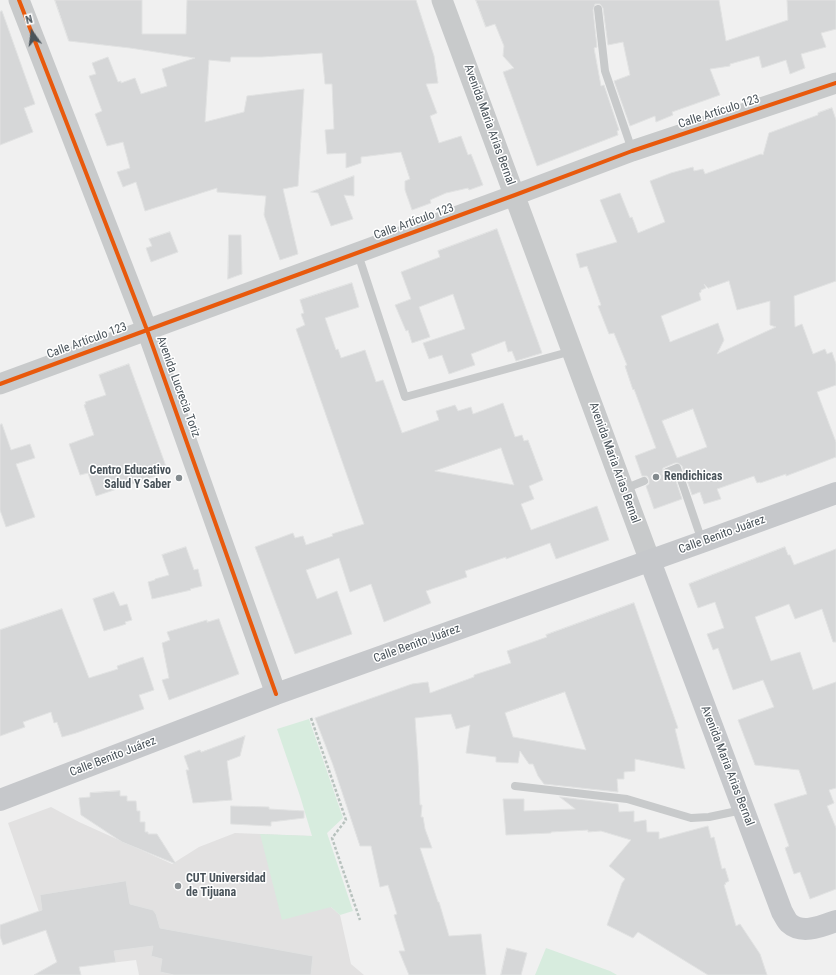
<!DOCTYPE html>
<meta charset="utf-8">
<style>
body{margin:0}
#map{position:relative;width:836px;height:975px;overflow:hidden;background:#f0f0f0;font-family:"Roboto Condensed",sans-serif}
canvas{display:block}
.north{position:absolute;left:12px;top:12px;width:40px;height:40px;-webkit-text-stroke:3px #fff;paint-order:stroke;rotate:346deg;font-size:11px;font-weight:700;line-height:16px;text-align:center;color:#49535a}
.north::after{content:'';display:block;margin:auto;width:14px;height:18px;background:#49535a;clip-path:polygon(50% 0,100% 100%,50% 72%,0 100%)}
</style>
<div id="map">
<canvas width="836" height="975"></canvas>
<div class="north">N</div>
</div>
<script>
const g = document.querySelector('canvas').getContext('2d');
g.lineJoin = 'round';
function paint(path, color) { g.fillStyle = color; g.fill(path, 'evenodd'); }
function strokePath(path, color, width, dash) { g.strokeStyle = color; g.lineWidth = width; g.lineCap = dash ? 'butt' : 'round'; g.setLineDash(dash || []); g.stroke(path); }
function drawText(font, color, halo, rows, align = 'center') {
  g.font = font + ' "Roboto Condensed",sans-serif'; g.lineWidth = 3; g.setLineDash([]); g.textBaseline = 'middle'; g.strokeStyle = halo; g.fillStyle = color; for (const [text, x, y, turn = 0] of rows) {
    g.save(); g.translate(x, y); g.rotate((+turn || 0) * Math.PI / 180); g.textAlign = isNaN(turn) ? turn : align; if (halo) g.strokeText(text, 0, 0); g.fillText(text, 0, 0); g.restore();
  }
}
paint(new Path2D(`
 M51 807 79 822 172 864 199 847 235 833 312 836 331 907 340 915 351 964 364 975H139L136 960 59 969 8 823Z`), '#e2e1e1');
paint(new Path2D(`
 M309 719 343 818 327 833 353 911 340 915 331 907 282 920 260 834 312 836 300 796 277 729Z
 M546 948 610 971 617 975H535Z`), '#d7ecde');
const building = new Path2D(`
 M55 0H142V34H186L187 0H416L434 56 438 83 426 84 437 113 430 116 439 143 461 136 468 155 471 154 483 185 469 190 468 188 446 193 430 200 431 203 412 210 405 190V181L410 179 401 152 361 157V163L346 168V153L327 154 325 130 334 129 332 84H325L322 53 262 57H231L230 62 209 60 205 122 244 112 247 96 304 89 298 186 283 189 298 254 280 260 264 215 266 196 217 192V188L145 211 136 182 123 187 117 172 130 168 123 142 107 146 95 114 102 111 89 76 96 74 92 63 108 57 118 82 121 81V83L135 78 141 94 167 86 162 69 195 58 130 48 69 41Z
 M476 0H719L726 41 788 20 787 0H836V29L821 33 826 47 801 54 805 68 790 74 786 60 762 68 759 56 730 64V66L710 69 720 95 672 112 673 115 656 122 655 116 630 126 614 81 630 75 623 42 608 45 603 8 600 4H595L593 10 597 47 594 48 601 86 604 85 619 130 617 131 618 135 537 166 503 72 514 68 503 56 504 46 495 24 486 27Z
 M2 11 35 104 24 108 33 132 0 145V12Z
 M832 108 836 120V281L794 296 795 327 802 324 813 354 825 349 827 354 832 352 836 364V385L817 392 836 442V457L786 476V474L760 483V482L757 483 754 476 717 489 721 499 704 504 700 492 692 495 682 466 678 463H675L663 468 662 474 667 477 674 475 682 499 654 509 646 486 649 484V479L647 476H642L635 456 656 448 634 389 633 390 625 366 627 365 614 333 609 334 598 306 601 305 587 266 580 268 576 254 617 242 600 200 620 193 630 218 632 217 638 233 665 222 650 181 671 173 693 167 694 171 703 169 705 174 761 154 763 155 769 133 818 115V113ZM729 281 737 310 770 301V325L776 327 717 354 724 340 718 323 670 342 661 316 701 300 699 293 701 292V290L706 288 704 284 708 288ZM693 409 707 447 677 458 662 421Z
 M354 176V196L344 195 353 219 331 226 318 193 311 192Z
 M497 229 542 353 516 361 512 351 508 352 505 341 471 354 475 365 449 374 442 355 429 359 423 343 465 329 453 294 419 307 430 337 412 343 408 330 406 331 395 305 411 299 401 272 440 257 438 251Z
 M170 232 178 252 151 262 146 248 152 246 149 239Z
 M229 235H241L242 274 228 279Z
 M352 283 359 307 325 318 336 350 338 349 341 358 365 350 376 382 383 380 402 433 439 420 436 411 455 405 458 411 471 407 473 414 503 403 515 437 522 435 524 441 528 440 543 480 529 486 534 499 521 504 531 530 597 506 609 540 556 559 550 543 506 559V557L465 571 467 577 426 591 431 603 384 622 371 584 350 592 339 558 306 570 317 599 337 591 352 634 295 654 255 547 293 533 295 538 303 536 306 545 333 536 332 534 364 524 296 329 305 325 301 314 304 313 300 300ZM501 448 514 485 435 471Z
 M129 364 168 472 96 496 88 473 80 475 69 444 94 435 84 405 86 404 85 402 106 395 99 375Z
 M2 424 11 450 30 444 35 458 16 464 35 517 6 527 0 510V425Z
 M186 547 194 570 198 569 202 586 190 589 191 590 152 599 148 582 155 580V579L169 575 162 555Z
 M785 547 788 555H790L794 565 836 549V642H833L822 609 795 619 789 604 755 617 771 661 800 652 813 690 836 682V788L829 790 834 803 827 806 836 828V889L810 899 800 872 794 874 785 848 789 846 774 804 807 794 799 770 755 765 738 720 774 707 763 680 733 690 718 648 713 650 707 634 724 628 715 602 698 608 689 584Z
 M114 592 120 606 127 604 132 620 125 622 126 624 104 631 93 599Z
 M634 603 678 728 675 729 685 769 635 759V771L624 772V779H617L618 792 544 784 538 776 533 764H529L520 751 518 763 496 762V757L466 753 470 725 456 729 451 714 415 718 418 761 420 805H422L421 817H423L425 829 432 848H420L438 902H439L449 936 481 934 486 975H409L399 951H405L394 915 397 914 388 885 380 887 371 846H360L333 765 315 718 412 684 428 682 430 693 474 677V675L511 663 507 651 547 637 546 635ZM565 692 586 750 513 737 505 713Z
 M62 609 89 678 118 669 117 666 143 657 154 690 139 695 144 709 76 733 62 737 57 722 54 723 51 712 23 722 25 727 0 736V630Z
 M219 619 239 674 169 700 162 680 169 678 162 643 170 640 167 632 207 620V622Z
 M245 736 240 756 227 761 232 800 193 803 186 770H189L184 756 200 750 201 752Z
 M120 791V796H127V801H136L137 811H140V822H145V832H148V834H157L176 864 122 842 81 815 79 798 90 797V793Z
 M560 797 618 804 619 812 634 811V822L646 820 647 832H659V839L708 826 711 838 714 837 722 869 725 868 729 881 725 883 726 884 724 885 736 926 740 924 760 954 767 975H708L638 932 633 938 607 925 622 883 625 879 609 866 631 840 601 831 588 832V830L551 832V833L506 835 503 799H524V811L575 809Z
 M231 806 269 807V809L304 811V818L271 822V826L231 824Z
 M126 881 130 904 153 910 156 914 160 928 313 956 311 975H174L160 972 162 959 151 956 153 946 114 951 116 962 79 967 81 975H34L57 962 46 930 3 945 0 936V925L42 910 40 895Z
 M507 948 527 953 521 975H501Z`);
paint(building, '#d6d7d8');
strokePath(building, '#e1e2e2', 1);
strokePath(new Path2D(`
 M311 718 346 820 332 838 360 920`), '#b8c2be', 2.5, [3, 2]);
strokePath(new Path2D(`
 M598 9 605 71 632 150
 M358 254 405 397 572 351
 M667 472 677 468 702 541
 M624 489 644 481
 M515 786 627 799 691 818 709 817 742 810`), '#c8cacb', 8);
strokePath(new Path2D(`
 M19 0 147 330 276 694
 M442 0 650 561
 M0 384 515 195 632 151 836 83`), '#c8cacb', 21);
strokePath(new Path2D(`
 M650 561 782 912C784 915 786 920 789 923 802 935 822 926 836 921
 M0 800 276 694 702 542 836 493`), '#c6c8cb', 22);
strokePath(new Path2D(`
 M19 0 147 330 276 694
 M0 384 515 195 632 151 836 83`), '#e8590c', 4);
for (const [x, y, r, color] of [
 [656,477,4,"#838a8e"],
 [179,478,4,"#838a8e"],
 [178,886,4,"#838a8e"]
]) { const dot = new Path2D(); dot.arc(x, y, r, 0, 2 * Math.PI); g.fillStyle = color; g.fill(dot); strokePath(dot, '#fff', 1.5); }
drawText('12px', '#49535a', '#fff', [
 ["Calle Artículo 123",719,112,-18],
 ["Avenida Maria Arias Bernal",489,125,70],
 ["Calle Artículo 123",414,222,-20],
 ["Calle Artículo 123",87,341,-20],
 ["Avenida Lucrecia Toriz",178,387,70],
 ["Avenida Maria Arias Bernal",614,463,70],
 ["Calle Benito Juárez",722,535,-20],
 ["Calle Benito Juárez",417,644,-20],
 ["Calle Benito Juárez",113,757,-21],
 ["Avenida Maria Arias Bernal",727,766,69]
]);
drawText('bold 12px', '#49535a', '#fff', [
 ["Centro Educativo",171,471,"right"],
 ["Salud Y Saber",171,485,"right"],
 ["Rendichicas",664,477],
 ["CUT Universidad",186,879],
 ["de Tijuana",186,893]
], 'left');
</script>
